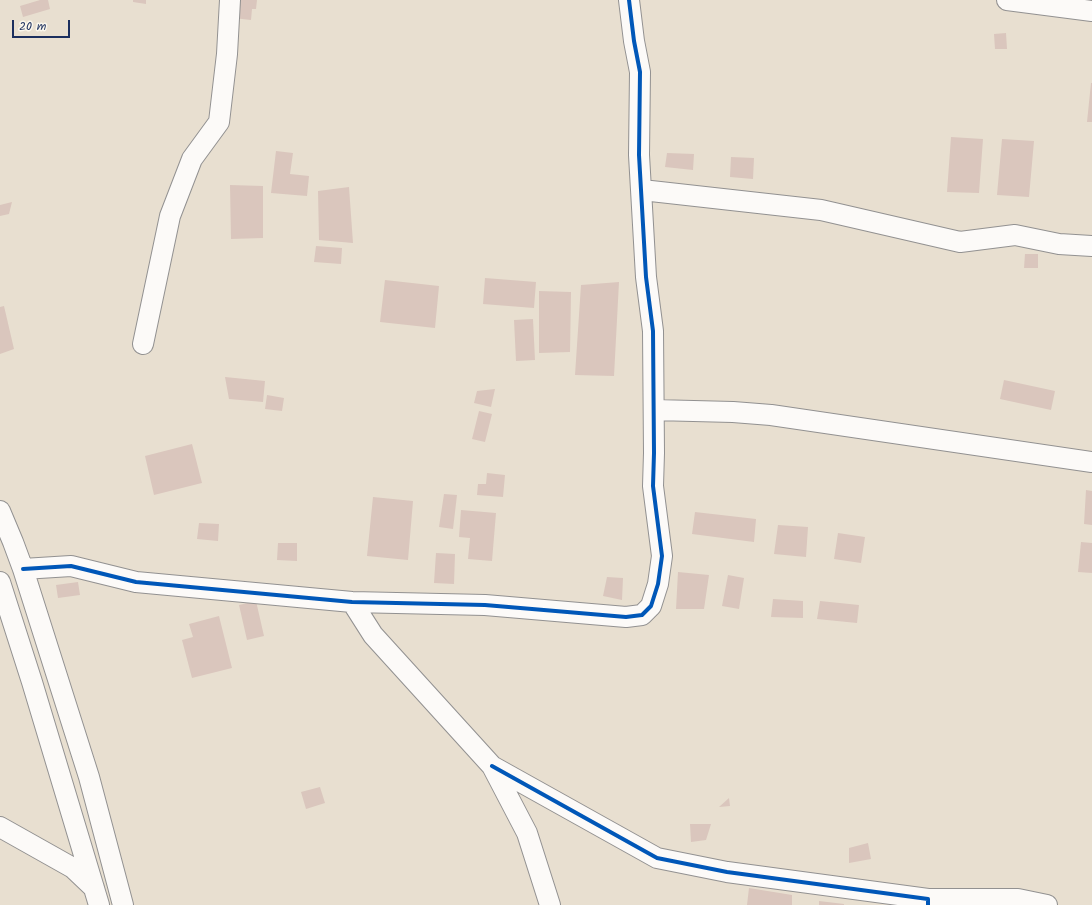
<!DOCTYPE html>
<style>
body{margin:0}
#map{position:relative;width:1092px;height:905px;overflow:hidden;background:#e8dfd0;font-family:Kalam,sans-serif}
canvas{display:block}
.scale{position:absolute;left:12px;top:20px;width:58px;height:18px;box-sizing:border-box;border:2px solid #1b2f5e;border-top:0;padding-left:5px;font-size:12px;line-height:14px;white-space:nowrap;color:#1b2f5e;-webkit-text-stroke:3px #fbf7ec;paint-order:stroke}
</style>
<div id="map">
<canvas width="1092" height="905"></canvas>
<div class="scale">20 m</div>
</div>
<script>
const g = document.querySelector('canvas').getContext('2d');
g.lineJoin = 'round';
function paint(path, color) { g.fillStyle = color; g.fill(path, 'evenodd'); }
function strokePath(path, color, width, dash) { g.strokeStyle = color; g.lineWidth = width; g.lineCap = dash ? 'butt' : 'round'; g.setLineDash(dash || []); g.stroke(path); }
paint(new Path2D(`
 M40 0H48L50 9 23 17 20 6Z
 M133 0H146V4L133 2Z
 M236 0H257L256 9H252L251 20 233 18Z
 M1006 33 1007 49H995L994 34Z
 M1091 83H1092V122H1087Z
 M951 137 983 139 979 193 947 192Z
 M1002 139 1034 141 1029 197 997 195Z
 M276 151 293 153 290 174 309 176 307 196 271 193Z
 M667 153 694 154 693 170 665 167Z
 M731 157 754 158 753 179 730 177Z
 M230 185 263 186V238L231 239Z
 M349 187 353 243 319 240 318 191Z
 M12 202 9 214 0 216V205Z
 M316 246 342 248 341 264 314 262Z
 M1025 254H1038V268H1024Z
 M485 278 536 282 534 308 483 304Z
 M385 280 439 286 435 328 380 322Z
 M619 282 614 376 575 375 581 285Z
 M539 291 571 292 570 352 539 353Z
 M4 306 14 349 0 354V307Z
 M533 319 535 360 516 361 514 320Z
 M225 377 265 381 263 402 229 399Z
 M1004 380 1055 391 1051 410 1000 399Z
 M495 389 491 407 474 403 477 391Z
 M267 395 284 398 282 411 265 409Z
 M479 411 492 414 485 442 472 439Z
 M192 444 202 483 154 495 145 456Z
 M487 473 505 475 503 497 477 495 478 484H486Z
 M1086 490 1092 491V525L1084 524Z
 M444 494 457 495 453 529 439 527Z
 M373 497 413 501 408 560 367 556Z
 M461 510 496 513 492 561 468 559 470 538 459 537Z
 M695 512 756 519 754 542 692 534Z
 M199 523 219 524 218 541 197 539Z
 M778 525 808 527 806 557 774 554Z
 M838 533 865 537 861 563 834 559Z
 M1081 542 1092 543V573L1078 572Z
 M278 543H297V561L277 560Z
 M436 553 455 554 454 584 434 583Z
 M678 572 709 575 704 609H676Z
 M728 575 744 578 739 609 722 606Z
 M607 577 623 578 622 600 603 596Z
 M78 582 80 595 58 598 56 585Z
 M773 599 803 601V618L771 617Z
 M256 601 264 636 247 640 239 605Z
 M820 601 859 605 857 623 817 619Z
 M219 616 232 668 192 678 182 640 193 637 189 624Z
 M320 787 325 803 306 809 301 792Z
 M729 798 730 806 719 807Z
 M690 824H711L706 840 691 842Z
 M868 843 871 859 849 863V848Z
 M749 888 792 895V905H747Z
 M819 901 844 904V905H819Z`), '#dac6bd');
const minor = new Path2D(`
 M1007 0 1092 11
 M642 190 821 210 960 242 1015 235 1059 244 1092 246
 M143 344 170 216 192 159 219 122 227 54 230 0
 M654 410 733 412 771 415 1092 462
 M0 511 13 542 23 569 89 777 123 905
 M23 569 71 566 136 582 352 602 485 605 626 617 642 615 651 606 658 584 662 556 653 486 654 453 653 331 646 277 639 155 640 72 634 41 629 0
 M0 582 32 682 99 905
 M352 602 373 635 492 766 527 833 550 905
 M492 766 657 858 727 872 928 899V905
 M0 827 73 868 94 888
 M928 899H1018L1047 905`);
strokePath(minor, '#929191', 22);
strokePath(minor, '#fcfaf8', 20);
strokePath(new Path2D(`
 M23 569 71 566 136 582 352 602 485 605 626 617 642 615 651 606 658 584 662 556 653 486 654 453 653 331 646 277 639 155 640 72 634 41 629 0
 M492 766 657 858 727 872 928 899V905`), '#0057b8', 4);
</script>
